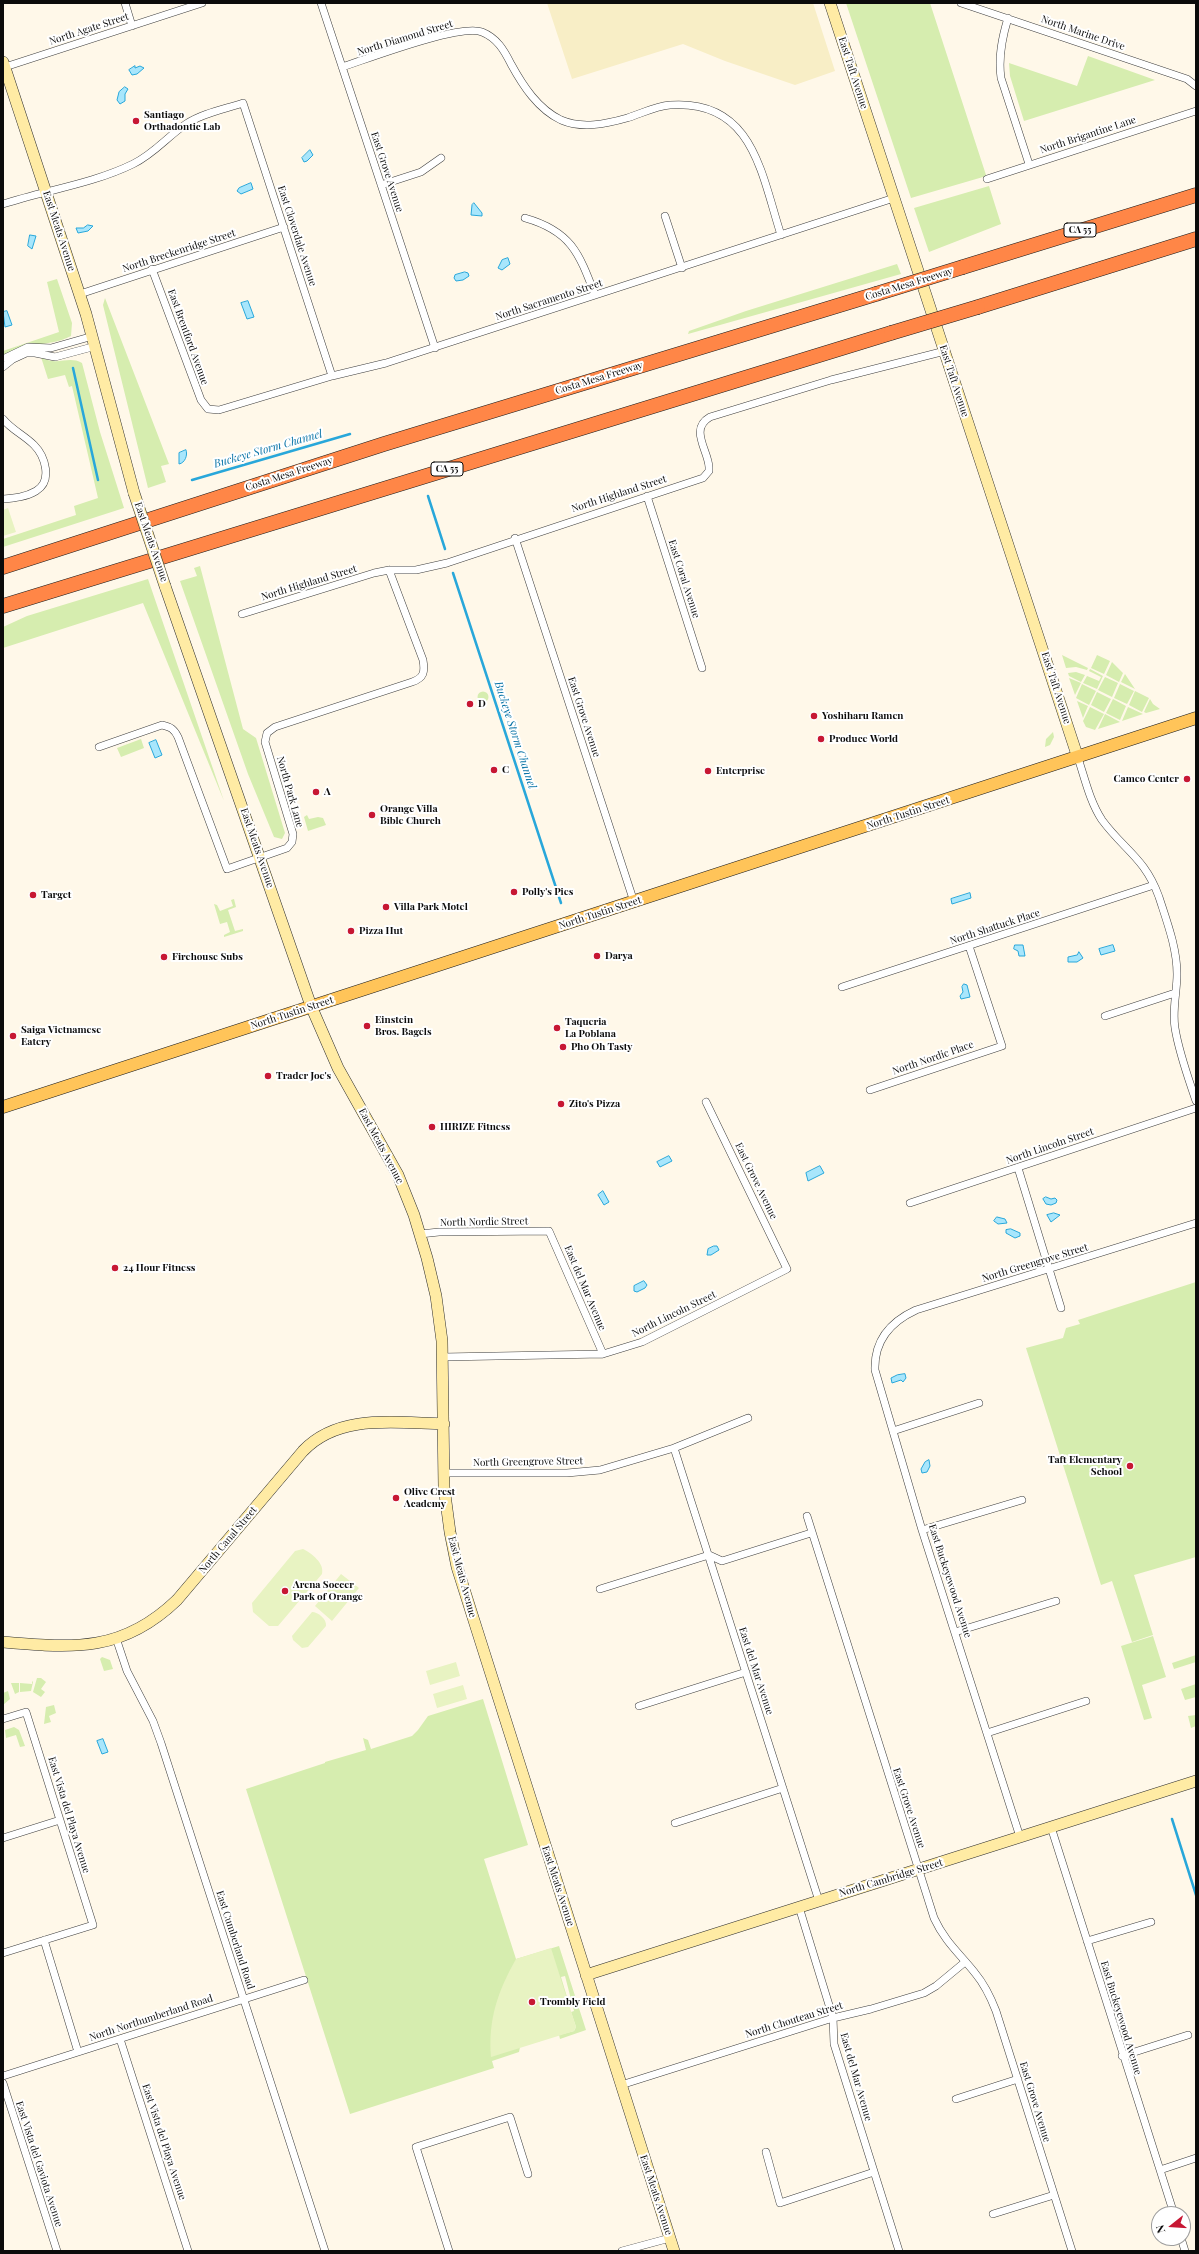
<!DOCTYPE html>
<style>
body{margin:0}
#map{position:relative;width:1199px;height:2254px;overflow:hidden;background:#fff8e9;font-family:"Playfair Display",serif}
canvas{display:block}
.frame{position:absolute;inset:0;border:4px solid #0b0b0b;pointer-events:none}
.north{position:absolute;left:1151px;top:2206px;width:40px;height:40px;box-sizing:border-box;background:#fff;border:1px solid #9d9d9d;border-radius:50%;rotate:253deg;font-size:11px;font-weight:700;line-height:16px;text-align:center;color:#0b0b0b}
.north::after{content:'';display:block;margin:auto;width:14px;height:18px;background:#c71733;clip-path:polygon(50% 0,100% 100%,50% 72%,0 100%)}
</style>
<div id="map">
<canvas width="1199" height="2254"></canvas>
<div class="frame"></div>
<div class="north">N</div>
</div>
<script>
const g = document.querySelector('canvas').getContext('2d');
g.lineJoin = 'round';
function paint(path, color) { g.fillStyle = color; g.fill(path, 'evenodd'); }
function strokePath(path, color, width, dash) { g.strokeStyle = color; g.lineWidth = width; g.lineCap = dash ? 'butt' : 'round'; g.setLineDash(dash || []); g.stroke(path); }
function drawText(font, color, halo, rows, align = 'center') {
  g.font = font + ' "Playfair Display",serif'; g.lineWidth = 4; g.setLineDash([]); g.textBaseline = 'middle'; g.strokeStyle = halo; g.fillStyle = color; for (const [text, x, y, turn = 0] of rows) {
    g.save(); g.translate(x, y); g.rotate((+turn || 0) * Math.PI / 180); g.textAlign = isNaN(turn) ? turn : align; if (halo) g.strokeText(text, 0, 0); g.fillText(text, 0, 0); g.restore();
  }
}
paint(new Path2D(`
 M547 3H813L835 71 795 85 725 61 683 44 572 79Z`), '#f8eec6');
paint(new Path2D(`
 M846 3H930L986 175 983 177 911 198Z
 M1088 56 1155 80 1024 121 1010 76 1009 63 1077 86Z
 M989 186 1001 224 929 252 914 208Z
 M897 264 901 274 688 334 689 331 746 311Z
 M57 279 72 323 71 336C48 348 26 340 3 357V351L59 332 47 282Z
 M105 298 169 464 161 466 166 482 148 488 103 305Z
 M41 357C57 367 68 355 82 363L100 432 124 508 3 547V539L76 515 74 506 98 498 72 386 69 387 65 375 48 379Z
 M200 566 243 729 256 738 285 833 282 839 274 837 248 774 180 581 197 576 194 568Z
 M148 579 224 801 143 603 3 648V627L27 616Z
 M1062 655 1088 668 1087 670 1076 667 1066 668Z
 M1097 655 1110 661 1104 674 1091 668Z
 M1112 662 1123 673 1119 682 1106 675Z
 M1090 669 1103 676 1097 689 1083 683 1087 676 1099 681 1101 677 1089 671Z
 M1076 672 1085 675 1081 682 1069 676 1068 673Z
 M1125 674 1135 689 1121 682Z
 M1105 677 1118 683 1112 697 1098 690Z
 M1069 678 1081 683 1075 695Z
 M1082 684 1096 691 1089 705 1076 698Z
 M1120 684 1134 691 1127 704 1114 698Z
 M1135 691 1149 698 1142 712 1129 705Z
 M477.5 697a5.5 5.5 0 1 1 11 0a5.5 5.5 0 1 1-11 0Z
 M1097 692 1111 699 1104 712 1091 705Z
 M1113 699 1126 706 1120 720 1106 713Z
 M1150 699 1153 704 1160 709 1146 713 1144 712Z
 M1077 701 1088 706 1083 718Z
 M1090 707 1104 714 1095 730 1086 727 1083 721Z
 M1128 707 1143 714 1122 721Z
 M1105 714 1120 722 1098 729Z
 M1053 732 1054 737 1050 745 1045 747 1046 739Z
 M141 739 144 748 121 757 117 748Z
 M307 815 309 819 318 817 323 818 326 825 308 831 304 817Z
 M234 899 236 907 228 910 235 931 243 929V931L224 937V935L230 932 227 922 220 924 214 904 217 905 220 911 233 906 231 900Z
 M1196 1282V1557L1134 1575 1153 1635 1132 1642 1112 1581 1101 1585 1026 1348 1063 1338 1066 1328 1080 1324 1078 1320Z
 M1153 1636 1166 1677 1142 1685 1152 1718 1144 1720 1121 1646Z
 M1196 1655V1662L1174 1669 1172 1663Z
 M102 1657 110 1660 113 1669 104 1671 100 1659Z
 M37 1678H41L46 1682 41 1689 45 1692 41 1697 33 1692Z
 M32 1681 33 1682 31 1691 20 1692V1683L32 1684Z
 M11 1683H19V1692L15 1694Z
 M1196 1684V1697L1185 1700 1181 1689Z
 M8 1691 10 1699 3 1705V1693Z
 M483 1699 528 1845 484 1859 516 1959 559 1946 586 2030 560 2039 559 2035 574 2031 576 2027 571 2012 574 2011 565 1976 561 1977 567 1997 540 2041 520 2047 519 2052 492 2061 494 2068 350 2114 246 1789 325 1763V1762L366 1750 363 1738 368 1740 371 1749 412 1736 418 1730 428 1716Z
 M54 1705 56 1713 49 1716 51 1722 44 1724 46 1707Z
 M1196 1715V1726L1191 1728 1188 1716Z
 M14 1727 19 1730 25 1746 20 1747 16 1735 6 1738 5 1730Z`), '#d6edaf');
paint(new Path2D(`
 M8 508 16 532 3 536V510Z
 M303 1549C311 1553 325 1563 322 1574L278 1626H269L253 1612 252 1603 295 1551Z
 M341 1574 359 1588 332 1621 315 1606Z
 M312 1612C318 1612 327 1619 326 1626L308 1647 302 1648 293 1640 292 1636Z
 M456 1662 460 1676 430 1685 426 1671Z
 M463 1685 467 1699 437 1708 433 1694Z
 M551 1948 576 2027 574 2031 491 2057C488 2019 498 1991 516 1959Z`), '#e8f3c2');
const water = new Path2D(`
 M135 66V68L140 66 144 68 137 74 132 75 129 70Z
 M125 87 128 89 125 94V101L120 104 117 100 119 92Z
 M310 150 313 155 307 161 304 162 302 158Z
 M251 183 253 189 241 194 237 191 239 188Z
 M474 203 482 213V216L471 215 472 205Z
 M88 225 93 226 88 231 78 233 76 228H83Z
 M30 235 36 236 32 249 28 246Z
 M508 258 510 264 502 270 498 268 502 260Z
 M465 272 468 273 469 276 463 280 456 281 454 278 455 275Z
 M248 301 254 317 247 319 241 303Z
 M7 311 12 325 5 327 3 312Z
 M186 450C188 455 185 463 179 464V453Z
 M156 740 162 755 155 758 149 743Z
 M970 893 971 898 952 904 951 899Z
 M1015 945H1023L1025 956H1019L1018 951 1014 949Z
 M1113 945 1115 951 1101 955 1099 949Z
 M1079 952 1083 958 1077 962H1068V957L1077 955Z
 M964 984 967 985 970 997 961 999 960 996 963 992 962 987Z
 M669 1156 672 1161 660 1167 657 1162Z
 M820 1166 824 1173 808 1181 806 1173Z
 M603 1191 609 1202 604 1205 598 1195Z
 M1046 1197 1051 1199 1055 1198 1057 1200 1056 1203 1051 1205 1046 1204 1043 1199Z
 M1054 1213 1060 1215 1051 1222 1047 1215Z
 M997 1217 1005 1219 1007 1223 998 1224 994 1221Z
 M1011 1229 1020 1233V1236L1015 1238 1006 1233V1230Z
 M714 1246H717L719 1250 711 1255H707L708 1249Z
 M644 1281 647 1285 645 1288 637 1292 634 1291V1286Z
 M905 1374 906 1378 903 1382 901 1380 892 1383 891 1378 897 1375Z
 M929 1460 930 1466 927 1472 922 1473 921 1469 925 1462Z
 M103 1739 108 1752 102 1754 97 1741Z`);
paint(water, '#a8e6fc');
strokePath(water, '#28a7da', 1);
strokePath(new Path2D(`
 M73 368 98 480
 M192 480 350 434
 M428 496 445 549
 M453 573 561 903
 M1172 1819 1196 1895`), '#28a7da', 2.5);
const street = new Path2D(`
 M125 3 132 26
 M321 3 435 348
 M961 3 1187 79 1196 86
 M1008 18C1002 38 998 57 1001 78L1029 164
 M5 67 202 3
 M342 67C367 59 461 23 482 32 497 38 504 50 511 64 523 86 538 109 561 120 582 129 606 124 627 118 640 114 656 106 670 105 753 99 761 173 781 235
 M987 179 1196 111
 M381 185 421 172 441 158
 M3 204C46 190 92 184 133 164 154 154 168 136 186 124 203 113 225 109 243 103L332 376
 M665 216 682 268
 M525 218C571 231 579 253 595 295
 M152 269 201 400 208 409 219 410 332 376 386 363 894 198
 M80 294 284 227
 M5 358 28 347 51 348 93 336
 M3 367 13 359 26 353H35L55 357 96 346
 M3 419C12 430 24 435 34 445 45 456 53 481 36 491 26 497 14 498 3 499
 M647 496 702 668
 M515 538 634 902
 M242 614 374 573 389 570H416L447 563 703 478 709 471V467C708 450 689 429 710 417L831 380 945 351
 M99 747 162 725C171 727 174 729 178 737L227 869 287 848 292 842 293 834 265 742 267 733 275 727 412 682C424 678 425 672 423 660L389 570
 M1078 758C1085 779 1090 802 1102 820 1124 850 1145 858 1159 897 1167 922 1177 948 1177 974 1177 992 1172 1010 1175 1028 1179 1053 1188 1077 1196 1101
 M842 987 1154 885
 M1105 1016 1175 993
 M870 1090 1002 1046 969 946
 M1018 1168 1061 1308
 M910 1203 1196 1108
 M420 1234 439 1232 549 1231 603 1354
 M443 1357 603 1354 642 1342 787 1269 706 1102
 M893 1431 979 1403
 M674 1448 819 1901
 M444 1473H567L600 1470 674 1448 748 1418
 M807 1516 934 1918C945 1942 960 1954 975 1973 985 1985 991 1998 996 2011L1072 2251
 M922 1530 1022 1500
 M600 1589 709 1555 722 1561 811 1533
 M955 1632 1056 1601
 M116 1638 127 1671 153 1721 161 1743 325 2251
 M639 1706 746 1672
 M3 1719 26 1712 93 1925 3 1953
 M987 1733 1086 1701
 M675 1823 783 1788
 M1051 1827 1174 2214
 M1020 1837 922 1530 875 1370C874 1341 890 1322 916 1310L1196 1223
 M3 1838 60 1820
 M799 1907 833 2018 834 2044 899 2251
 M44 1940 78 2052
 M1087 1941 1151 1922
 M120 2039 188 2251
 M1122 2056 1188 2035
 M3 2076 304 1980
 M3 2083 57 2251
 M621 2085 833 2018 871 2009 924 1993 936 1986 965 1962
 M956 2099 1018 2079
 M766 2152 780 2203 874 2172
 M1160 2170 1196 2158
 M993 2214 1054 2195
 M1181 2238 1185 2251
 M449 2251 416 2147 510 2117 528 2174
 M622 2251 670 2238`);
const secondary = new Path2D(`
 M830 3 1078 758
 M3 62 86 314 134 493
 M165 586 311 1006 338 1068 398 1175 414 1215 427 1258 436 1296 442 1341 444 1487 450 1532 457 1567 674 2251
 M3 1642C73 1648 122 1653 177 1600L303 1451C339 1413 396 1423 444 1424
 M586 1975 1196 1781`);
const primary = new Path2D(`
 M3 1107 1196 718`);
const highway = new Path2D(`
 M963 267 1196 195
 M978 307 1196 239
 M3 567 384 444 876 294
 M3 606 891 333`);
strokePath(street, '#3e3e3e', 8);
strokePath(secondary, '#2d2d2d', 12);
strokePath(primary, '#1c1c1c', 13);
strokePath(highway, '#1c1c1c', 15);
strokePath(street, '#fff', 7);
strokePath(secondary, '#ffeba4', 11);
strokePath(primary, '#ffc459', 12);
strokePath(highway, '#ff8647', 14);
const secondaryBridge = new Path2D(`
 M134 493 165 586`);
const highwayBridge = new Path2D(`
 M876 294 963 267
 M891 333 978 307`);
strokePath(secondaryBridge, '#2d2d2d', 12, []);
strokePath(highwayBridge, '#1c1c1c', 15, []);
strokePath(secondaryBridge, '#ffeba4', 11);
strokePath(highwayBridge, '#ff8647', 14);
for (const [x, y, r, color] of [
 [136,121,4,"#c71733"],
 [470,704,4,"#c71733"],
 [814,716,4,"#c71733"],
 [821,739,4,"#c71733"],
 [494,770,4,"#c71733"],
 [708,771,4,"#c71733"],
 [1187,779,4,"#c71733"],
 [316,792,4,"#c71733"],
 [372,815,4,"#c71733"],
 [514,892,4,"#c71733"],
 [33,895,4,"#c71733"],
 [386,907,4,"#c71733"],
 [351,931,4,"#c71733"],
 [597,956,4,"#c71733"],
 [164,957,4,"#c71733"],
 [367,1026,4,"#c71733"],
 [557,1028,4,"#c71733"],
 [13,1036,4,"#c71733"],
 [563,1047,4,"#c71733"],
 [268,1076,4,"#c71733"],
 [561,1104,4,"#c71733"],
 [432,1127,4,"#c71733"],
 [115,1268,4,"#c71733"],
 [1130,1466,4,"#c71733"],
 [396,1498,4,"#c71733"],
 [285,1591,4,"#c71733"],
 [532,2002,4,"#c71733"]
]) { const dot = new Path2D(); dot.arc(x, y, r, 0, 2 * Math.PI); g.fillStyle = color; g.fill(dot); strokePath(dot, '#fff', 1.5); }
for (const [x, y, w] of [
 [1080,230,32],
 [447,469,32]
]) { const box = new Path2D(); box.roundRect(x - w / 2, y - 7, w, 14, 3); g.fillStyle = '#fff'; g.fill(box); strokePath(box, '#0b0b0b', 1); }
drawText('bold 9px', '#0b0b0b', null, [
 ["CA 55",1080,230],
 ["CA 55",447,469]
]);
drawText('10px', '#0b0b0b', '#fff', [
 ["North Agate Street",89,29,-18],
 ["North Marine Drive",1083,33,19],
 ["North Diamond Street",405,38,-17],
 ["East Taft Avenue",853,73,72],
 ["North Brigantine Lane",1088,135,-18],
 ["East Grove Avenue",387,172,72],
 ["East Meats Avenue",59,231,72],
 ["East Cloverdale Avenue",297,236,72],
 ["North Breckenridge Street",179,251,-18],
 ["Costa Mesa Freeway",909,284,-17],
 ["North Sacramento Street",549,300,-18],
 ["East Brentford Avenue",188,337,70],
 ["Costa Mesa Freeway",599,378,-17],
 ["East Taft Avenue",954,381,72],
 ["Costa Mesa Freeway",289,474,-18],
 ["North Highland Street",619,494,-18],
 ["East Meats Avenue",151,542,71],
 ["East Coral Avenue",684,579,72],
 ["North Highland Street",309,583,-17],
 ["East Taft Avenue",1056,688,72],
 ["East Grove Avenue",584,717,72],
 ["North Park Lane",290,792,74],
 ["North Tustin Street",908,813,-18],
 ["East Meats Avenue",257,848,71],
 ["North Tustin Street",600,913,-18],
 ["North Shattuck Place",995,927,-18],
 ["North Tustin Street",292,1013,-18],
 ["North Nordic Place",933,1058,-19],
 ["East Meats Avenue",381,1146,62],
 ["North Lincoln Street",1050,1146,-19],
 ["East Grove Avenue",756,1181,64],
 ["North Nordic Street",484,1222,-1],
 ["North Greengrove Street",1035,1263,-17],
 ["East del Mar Avenue",585,1288,67],
 ["North Lincoln Street",674,1314,-26],
 ["North Greengrove Street",528,1462,-1],
 ["North Canal Street",228,1540,-50],
 ["East Meats Avenue",462,1577,75],
 ["East Buckeyewood Avenue",950,1581,72],
 ["East del Mar Avenue",756,1671,72],
 ["East Grove Avenue",909,1808,72],
 ["East Vista del Playa Avenue",69,1815,73],
 ["North Cambridge Street",891,1878,-17],
 ["East Meats Avenue",558,1886,72],
 ["East Cumberland Road",235,1940,72],
 ["North Northumberland Road",151,2018,-18],
 ["East Buckeyewood Avenue",1121,2018,73],
 ["North Chouteau Street",794,2020,-17],
 ["East del Mar Avenue",856,2077,74],
 ["East Grove Avenue",1035,2102,73],
 ["East Vista del Playa Avenue",164,2142,72],
 ["East Vista del Gaviota Avenue",39,2164,72],
 ["East Meats Avenue",656,2195,72]
]);
drawText('bold 10px', '#0b0b0b', '#fff', [
 ["Santiago",144,115],
 ["Orthadontic Lab",144,127],
 ["D",478,704],
 ["Yoshiharu Ramen",822,716],
 ["Produce World",829,739],
 ["C",502,770],
 ["Enterprise",716,771],
 ["Cameo Center",1179,779,"right"],
 ["A",324,792],
 ["Orange Villa",380,809],
 ["Bible Church",380,821],
 ["Polly's Pies",522,892],
 ["Target",41,895],
 ["Villa Park Motel",394,907],
 ["Pizza Hut",359,931],
 ["Darya",605,956],
 ["Firehouse Subs",172,957],
 ["Einstein",375,1020],
 ["Bros. Bagels",375,1032],
 ["Taqueria",565,1022],
 ["La Poblana",565,1034],
 ["Saiga Vietnamese",21,1030],
 ["Eatery",21,1042],
 ["Pho Oh Tasty",571,1047],
 ["Trader Joe's",276,1076],
 ["Zito's Pizza",569,1104],
 ["HIRIZE Fitness",440,1127],
 ["24 Hour Fitness",123,1268],
 ["Taft Elementary",1122,1460,"right"],
 ["School",1122,1472,"right"],
 ["Olive Crest",404,1492],
 ["Academy",404,1504],
 ["Arena Soccer",293,1585],
 ["Park of Orange",293,1597],
 ["Trombly Field",540,2002]
], 'left');
drawText('italic 11px', '#0a74a7', '#fff', [
 ["Buckeye Storm Channel",268,449,-16],
 ["Buckeye Storm Channel",515,735,72]
]);
</script>
